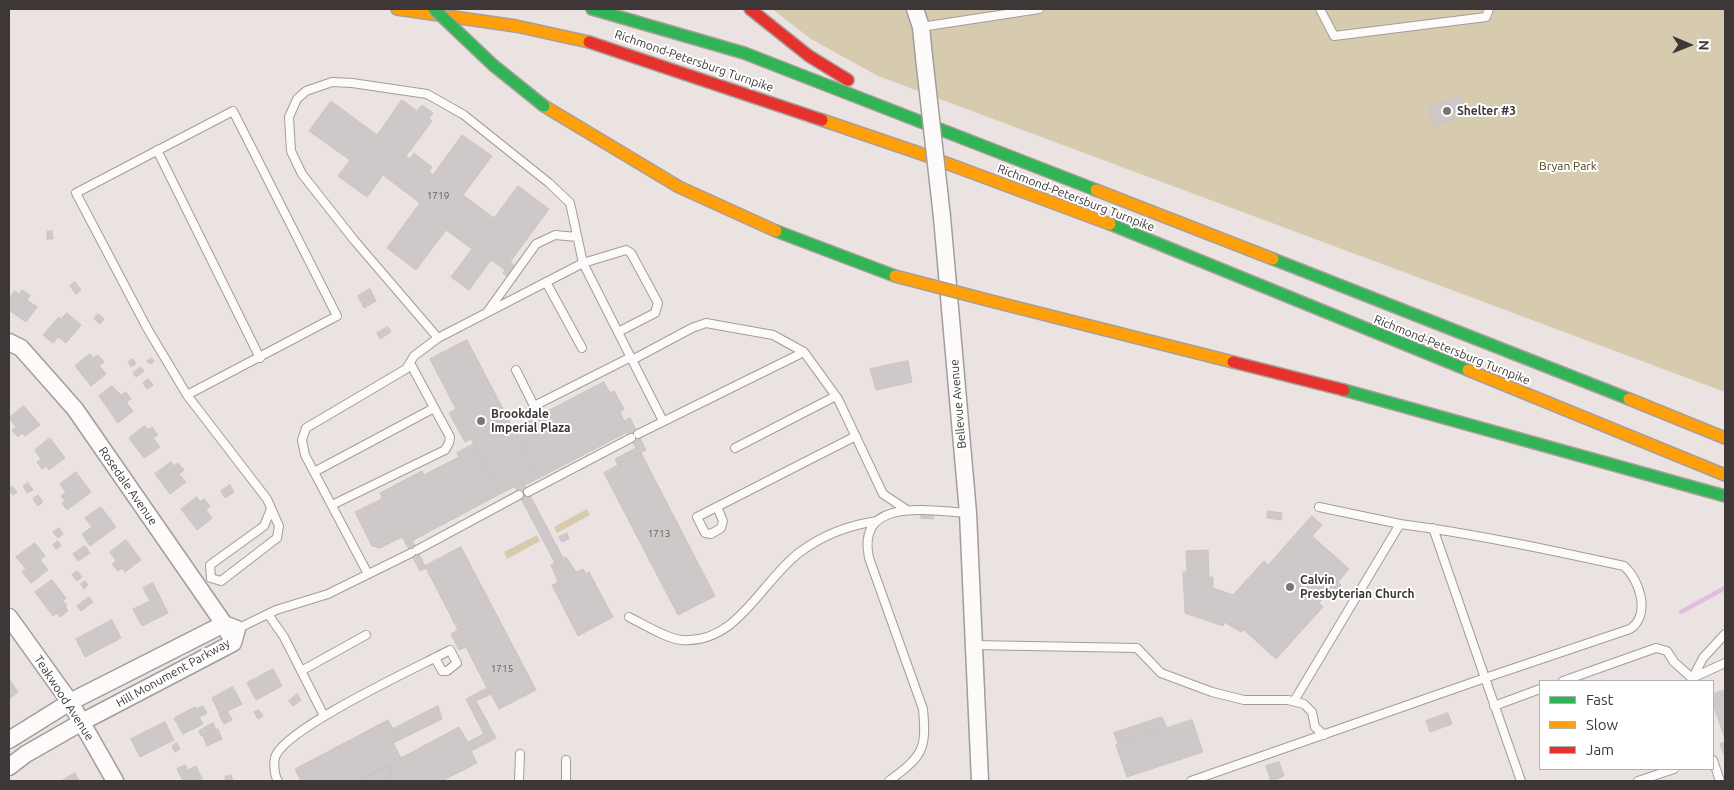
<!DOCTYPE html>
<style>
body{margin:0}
#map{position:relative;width:1734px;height:790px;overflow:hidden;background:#eae3e1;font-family:Ubuntu,sans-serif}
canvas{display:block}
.frame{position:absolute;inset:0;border:10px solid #3d3837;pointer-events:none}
.legend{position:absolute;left:1539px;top:680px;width:175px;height:90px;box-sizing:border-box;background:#fff;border:1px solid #b1afaf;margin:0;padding:6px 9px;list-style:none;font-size:15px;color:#3d3837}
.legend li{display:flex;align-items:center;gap:10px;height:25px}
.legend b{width:25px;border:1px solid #b1afaf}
.north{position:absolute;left:1664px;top:20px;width:50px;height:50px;-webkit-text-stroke:4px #fff;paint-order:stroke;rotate:91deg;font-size:14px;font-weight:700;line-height:20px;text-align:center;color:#3d3837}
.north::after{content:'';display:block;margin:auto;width:18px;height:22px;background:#3d3837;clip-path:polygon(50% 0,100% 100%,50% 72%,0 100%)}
</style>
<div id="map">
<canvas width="1734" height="790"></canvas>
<div class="frame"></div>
<ul class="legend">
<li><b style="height:6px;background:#30b455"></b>Fast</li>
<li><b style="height:6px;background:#ff9f0a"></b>Slow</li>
<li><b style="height:6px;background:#e5322d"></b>Jam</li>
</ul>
<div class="north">N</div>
</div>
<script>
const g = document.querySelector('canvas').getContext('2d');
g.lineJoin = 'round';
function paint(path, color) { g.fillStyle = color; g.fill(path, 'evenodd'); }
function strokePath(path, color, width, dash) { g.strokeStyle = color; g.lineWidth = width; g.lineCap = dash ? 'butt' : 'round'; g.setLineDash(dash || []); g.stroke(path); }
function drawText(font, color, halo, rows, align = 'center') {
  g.font = font + ' Ubuntu,sans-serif'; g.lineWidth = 4; g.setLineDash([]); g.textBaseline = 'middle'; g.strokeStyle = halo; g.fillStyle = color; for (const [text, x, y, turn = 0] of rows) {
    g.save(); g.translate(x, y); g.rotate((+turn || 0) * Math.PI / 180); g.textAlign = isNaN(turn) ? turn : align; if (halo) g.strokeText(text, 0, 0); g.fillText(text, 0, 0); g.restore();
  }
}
paint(new Path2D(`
 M772 9H1725V392L878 76 811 39Z
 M587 509 590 515 557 533 554 527Z
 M537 535 540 541 507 559 504 552Z`), '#d6cbae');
strokePath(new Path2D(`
 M1681 612 1725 588`), '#e0bfde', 4.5);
const building = new Path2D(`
 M1460 96 1467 114 1434 126 1428 108Z
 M402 100 417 111 422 105 433 113 429 118 432 121 406 156 410 159 414 153 432 167 429 172 433 175 462 135 492 156 463 195 494 218 518 186 549 209 510 262 522 271 515 282 503 273 505 270 491 260 469 290 451 277 472 249 446 230 416 270 387 248 420 203 383 175 367 197 338 176 350 160 309 131 331 101 377 135Z
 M52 231 53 239H47V232Z
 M75 282 81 290 76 294 70 286Z
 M370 289 376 301 364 308 358 296Z
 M22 290 30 295 27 300 37 307 26 322 9 310V299L14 291 20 294Z
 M67 313 81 325 66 343 58 337 53 343 43 335 59 317 61 319Z
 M98 314 104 319 100 324 94 319Z
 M388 327 391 332 380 339 377 333Z
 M467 340 539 478 525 485 523 482 500 494 471 439 465 442 449 413 456 409 430 359Z
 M90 354 93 358 98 355 104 362 99 365 106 374 91 386 75 366Z
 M152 358 154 362 150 364 147 361Z
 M133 359 136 364 131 367 128 362Z
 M908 361 912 382 876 390 870 369Z
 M141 367 144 371 136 377 133 373Z
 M148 379 153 385 147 389 143 383Z
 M604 382 610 393 614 391 624 409 620 412 624 421 630 418 635 428 539 478 514 429Z
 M112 386 121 395 126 392 131 399 126 402 133 411 118 423 99 396Z
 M24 406 40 425 25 436 22 433 18 437 12 430 16 427 9 418Z
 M145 426 148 430 152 427 158 435 153 438 160 447 144 458 129 438Z
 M635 428 646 450 618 465 615 459 636 448 627 432Z
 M50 438 65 458 49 470 47 466 42 469 37 462 41 459 35 450Z
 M474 444 500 494 406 544 402 537 380 548 372 546 355 512 382 499 380 493 422 471 424 475 459 457 457 453Z
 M641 453 715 596 678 615 604 473Z
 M171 462 174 466 178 463 184 470 179 474 186 482 170 494 155 474Z
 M76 472 91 492 67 510 62 503 65 501 61 496 66 493 60 484Z
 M523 482 563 558 555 563 515 487Z
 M28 483 33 490 27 493 23 486Z
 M230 485 234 492 225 498 221 491Z
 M12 486 17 492 13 495 9 490Z
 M38 495 43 502 38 506 33 499Z
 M197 497 200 502 204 499 210 506 206 510 212 518 197 530 181 509Z
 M101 507 116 527 90 546 82 534 92 527 85 518Z
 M922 511 934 512 933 519 921 518Z
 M1268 511 1282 513 1281 520 1267 518Z
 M1312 516 1322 525 1312 536 1349 569 1338 582 1341 585 1332 595 1329 592 1319 603 1323 607 1276 659 1244 630 1241 632 1224 622 1223 626 1185 613 1183 572H1187L1186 551 1208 550 1209 577H1213V588L1233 595 1264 561 1268 565Z
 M59 528 63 534 58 538 53 532Z
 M567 533 569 539 562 542 559 537Z
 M126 540 141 560 125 572 122 568 118 571 112 564 116 561 110 552Z
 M412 540 426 568 420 571 406 544Z
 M58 541 61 546 56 549 53 545Z
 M35 543 45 556 40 560 48 570 31 583 22 572 26 569 16 557Z
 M85 546 90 553 78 561 73 554Z
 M461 547 536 690 499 709 491 694 476 701 496 738 471 751 477 763 442 781H383L393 776 388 766 358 781H301L295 769 388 720 397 736 391 739 401 758 459 727 468 742 484 734 466 699 487 688 466 647 459 650 451 634 458 630 425 566Z
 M566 557 576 572 583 569 586 574 589 572 613 617 578 636 552 585 558 582 551 565Z
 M77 571 82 577 77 581 72 575Z
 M52 580 66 598 63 601 67 606 53 616 35 592Z
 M85 581 88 585 84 589 81 584Z
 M153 583 168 613 142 626 133 609 150 601 143 588Z
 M89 597 93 602 81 611 77 606Z
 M65 607 68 611 60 617 57 613Z
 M112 620 121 638 85 657 76 639Z
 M273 669 282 686 256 700 247 683Z
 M9 679 18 692 9 699Z
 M233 687 242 704 220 715 212 698Z
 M1725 690V739L1713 704V694Z
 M297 694 301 700 293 706 289 701Z
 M203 706 207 713 199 717 203 724 183 734 174 718 195 707 196 709Z
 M438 706 442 719 393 743 391 739 397 736 393 729Z
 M259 710 263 716 258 719 254 712Z
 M227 711 232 720 224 724 219 715Z
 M1448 713 1452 724 1430 732 1426 721Z
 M1162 717 1167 728 1118 744 1114 733Z
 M1192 720 1203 752 1127 777 1116 745Z
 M165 722 174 740 140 757 131 739Z
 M213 723 216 730 201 736 199 731Z
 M218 729 222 739 207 746 203 736Z
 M1725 742V755H1724L1720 744Z
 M177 743 180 749 175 752 172 746Z
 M1279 762 1284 776 1271 781 1266 766Z
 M185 765 188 770 196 766 203 781H183L177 769Z
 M388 766 393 776 383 781H358Z
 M75 773 79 781H61Z
 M231 775 233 781H226L225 777Z`);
paint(building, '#cec9c8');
strokePath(building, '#c9c3c3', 1);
const lane = new Path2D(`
 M1320 9 1334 36 1486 17 1489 9
 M921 27 1039 9
 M157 150 260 358
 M546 282 582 348
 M488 311 536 244 555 235 577 237
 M438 338 354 240 302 174 291 151 289 117 297 99 306 91 332 82 352 83 427 94 464 115 549 183 570 203 583 263 663 421
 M632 360 692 328 706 323 773 335 804 352 838 399 883 494 907 510
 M516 370 534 406 631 357
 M187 395 337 316 233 111 76 193 147 328 187 395 267 499 279 526 277 538 221 581 211 578
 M638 434 804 352
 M735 448 836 396
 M314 472 434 408
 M528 492 631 438
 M332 505 445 450 449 443 450 437 410 363
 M717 507 723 521 721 528 711 534 705 533 697 517 856 436
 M1319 507 1400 524
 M417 550 519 495
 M368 574 305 455 302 440 306 428 406 369 414 356 438 338 583 263 626 250 631 253 658 303 655 313 618 332
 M211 578 210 565 264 526 271 509
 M268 614 284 637 324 716
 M629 617C643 624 667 639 682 640 738 644 761 581 800 552 823 535 849 525 877 521
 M237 629 276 610 328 594 411 553
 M973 645 1137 648 1161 673 1212 692 1244 700H1288L1304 704 1312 712 1315 727 1324 735
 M301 671 366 635
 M1692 678 1725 663
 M1563 681 1656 648 1667 651 1674 662 1692 678
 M1691 681 1703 658 1725 634
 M1294 701 1400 524C1476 534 1550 550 1624 566 1640 580 1651 615 1630 629L1485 678 1433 528
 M1494 706 1540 689
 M1713 760 1720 781
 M278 781C274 775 273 762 276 755 290 726 416 668 450 650L457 663 447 671H442L435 658
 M519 781 520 754
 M566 781V760
 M889 781C922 756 927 751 923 709L869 558C856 496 930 511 968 513
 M1191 781 1485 678 1521 781
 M1638 781 1674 769`);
const street = new Path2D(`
 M915 9 921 27 924 57
 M942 217 968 513 980 781
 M9 342 21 348 75 409 224 624 229 634
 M9 617 70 702 115 781
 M9 740 70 702 224 624 237 629 233 643 82 722 26 754 9 767`);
const fast = new Path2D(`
 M592 9 744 53 1096 190
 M1110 224 1468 370
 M776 231 895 276
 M1273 259 1629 399
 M1344 390 1725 496`);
const slow = new Path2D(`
 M397 9 516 26 589 42
 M544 106 679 187 776 231
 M822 120 919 153 1110 224
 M1096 190 1273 259
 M995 302 1233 362
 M1468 370 1725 475
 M1629 399 1725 438`);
const jam = new Path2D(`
 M750 9 809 56 848 80
 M589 42 822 120
 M1233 362 1344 390`);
strokePath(lane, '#a29d9c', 10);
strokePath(street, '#a29d9c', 19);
strokePath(fast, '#a99e97', 14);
strokePath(slow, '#a99e97', 14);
strokePath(jam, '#a99e97', 14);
strokePath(lane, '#fcfbfa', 8);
strokePath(street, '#fcfbfa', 16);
strokePath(fast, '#30b455', 11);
strokePath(slow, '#ff9f0a', 11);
strokePath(jam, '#e5322d', 11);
const streetBridge = new Path2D(`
 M924 57 942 217`);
const fastBridge = new Path2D(`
 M434 9 493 65 544 106`);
const slowBridge = new Path2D(`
 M895 276 995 302`);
strokePath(streetBridge, '#a29d9c', 19, []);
strokePath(fastBridge, '#a99e97', 14, []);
strokePath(slowBridge, '#a99e97', 14, []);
strokePath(streetBridge, '#fcfbfa', 16);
strokePath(fastBridge, '#30b455', 11);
strokePath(slowBridge, '#ff9f0a', 11);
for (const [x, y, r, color] of [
 [1447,111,5,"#7a7472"],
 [481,421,5,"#7a7472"],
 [1290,587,5,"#7a7472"]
]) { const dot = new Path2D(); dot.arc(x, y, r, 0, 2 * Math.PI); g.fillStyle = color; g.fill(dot); strokePath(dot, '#fff', 2); }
drawText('10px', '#64605e', null, [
 ["1719",438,196],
 ["1713",659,534],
 ["1715",502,669]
]);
drawText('12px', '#3d3837', '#fff', [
 ["Richmond-Petersburg Turnpike",694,61,19],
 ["Richmond-Petersburg Turnpike",1076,198,21],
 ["Richmond-Petersburg Turnpike",1452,350,22],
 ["Bellevue Avenue",958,404,-95],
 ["Rosedale Avenue",128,486,55],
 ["Hill Monument Parkway",173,673,-29],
 ["Teakwood Avenue",64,698,57]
]);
drawText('bold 12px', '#3d3837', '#fff', [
 ["Shelter #3",1457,111],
 ["Brookdale",491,414],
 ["Imperial Plaza",491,428],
 ["Calvin",1300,580],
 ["Presbyterian Church",1300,594]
], 'left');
drawText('12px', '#4d4112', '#fff', [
 ["Bryan Park",1568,166]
]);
</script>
